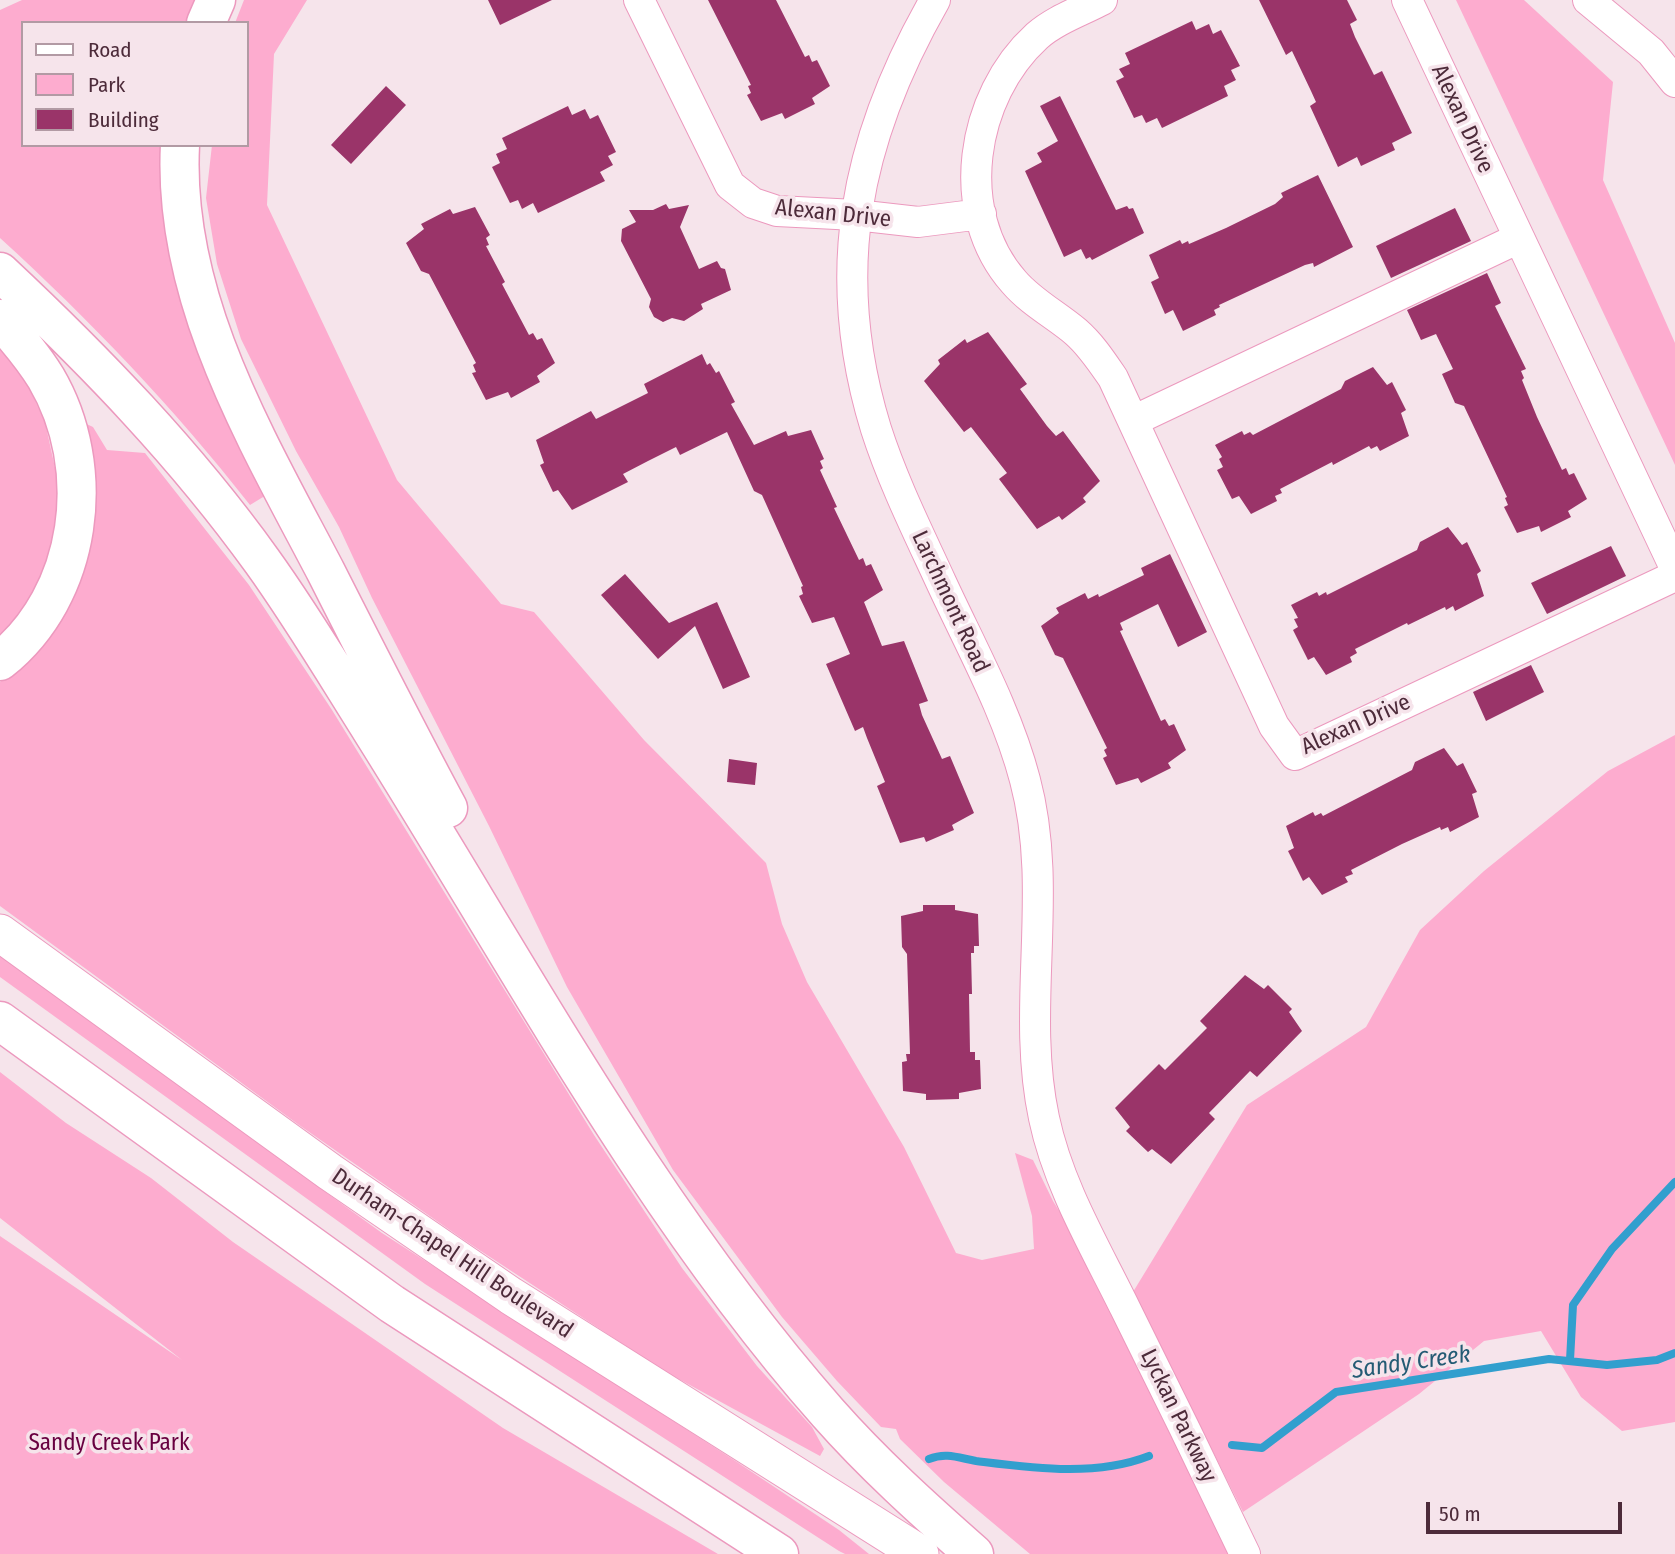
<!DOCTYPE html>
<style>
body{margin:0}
#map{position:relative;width:1675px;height:1554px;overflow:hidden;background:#f6e4eb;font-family:"Fira Sans Condensed",sans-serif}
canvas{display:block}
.legend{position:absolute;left:21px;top:21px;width:228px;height:126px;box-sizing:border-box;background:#f6e4eb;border:2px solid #b29aa4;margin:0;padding:9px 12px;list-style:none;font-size:21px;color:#4d2b3a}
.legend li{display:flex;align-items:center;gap:14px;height:35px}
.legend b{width:35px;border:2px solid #b29aa4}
.scale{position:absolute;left:1426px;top:1502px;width:196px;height:32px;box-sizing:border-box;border:4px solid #4d2b3a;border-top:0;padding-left:9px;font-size:21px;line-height:24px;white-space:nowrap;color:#4d2b3a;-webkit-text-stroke:5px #f6e4eb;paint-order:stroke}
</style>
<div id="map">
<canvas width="1675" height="1554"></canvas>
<ul class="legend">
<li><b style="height:9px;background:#fff"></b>Road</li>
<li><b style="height:19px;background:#fdaccf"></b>Park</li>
<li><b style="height:19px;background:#9a3469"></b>Building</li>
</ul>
<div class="scale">50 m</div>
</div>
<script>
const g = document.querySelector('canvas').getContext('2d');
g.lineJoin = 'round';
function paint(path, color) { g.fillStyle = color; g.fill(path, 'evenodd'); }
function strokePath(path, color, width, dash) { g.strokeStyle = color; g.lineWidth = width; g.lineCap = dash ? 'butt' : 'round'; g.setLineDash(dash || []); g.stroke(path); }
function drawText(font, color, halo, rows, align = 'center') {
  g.font = font + ' "Fira Sans Condensed",sans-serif'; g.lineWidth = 7; g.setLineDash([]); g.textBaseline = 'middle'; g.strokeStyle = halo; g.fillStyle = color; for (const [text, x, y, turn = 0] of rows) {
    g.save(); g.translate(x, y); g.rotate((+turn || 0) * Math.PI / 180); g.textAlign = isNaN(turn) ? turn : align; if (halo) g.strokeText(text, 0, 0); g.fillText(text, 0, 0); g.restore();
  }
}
paint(new Path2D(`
 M22 0H201L191 23H23V145H167L268 494 250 505C174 408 91 321 0 238V10Z
 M244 0H307L274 54 267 205 397 480 501 604 534 612 644 740 766 863 782 924 807 982 904 1147 956 1253 982 1260 1034 1249 1032 1216 1015 1153 1033 1160 1053 1201 1074 1235 1235 1554H1030L944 1482 900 1439 896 1429 881 1427 837 1381 782 1317 673 1170 567 987 489 826 372 598 339 527 296 451 241 339 217 264 206 198 212 145H247V23H235Z
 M1456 0H1524L1613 82 1603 180 1675 343V465Z
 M0 345 24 377 45 422 62 500 44 579 0 641Z
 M78 420 93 427 107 450 145 453 249 585 332 710 594 1135 682 1268 757 1366 812 1427 824 1449 820 1456 664 1371 464 1240 299 1125 0 906V682L36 650Z
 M1675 735V1422L1622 1431 1581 1397 1541 1331 1484 1341 1419 1394 1243 1512 1133 1292 1247 1105 1366 1027 1420 930 1484 871 1608 771Z
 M0 956 382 1233 737 1462 839 1530 869 1554H845L839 1551 425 1284 0 977Z
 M0 1072 66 1123 151 1178 233 1242 503 1428 718 1554H0V1236L182 1360 0 1218Z`), '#fdaccf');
strokePath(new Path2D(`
 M1570 1360 1573 1305 1612 1249 1675 1182
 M1232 1445 1262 1448 1336 1392 1549 1359 1607 1365 1657 1360 1675 1353
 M929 1459C946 1452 959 1458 976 1461 1033 1468 1095 1477 1149 1456`), '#329fce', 8);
paint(new Path2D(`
 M488 0H552L500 25Z
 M708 0H776L805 57 809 55 812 62 817 60 830 86 812 98 815 104 785 119 782 113 761 121 747 95 751 93 748 86 751 85Z
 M1259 0H1347L1357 20 1350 24 1355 37 1374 75 1382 71 1412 133 1392 143 1395 150 1361 166 1357 157 1338 167 1310 106 1316 102 1311 91 1292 51 1286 55Z
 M1192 21 1196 30 1209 24 1213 34 1221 30 1240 66 1231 70 1236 80 1224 86 1228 96 1162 128 1157 118 1146 123 1142 115 1134 118 1116 81 1124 77 1119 69 1130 64 1125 53Z
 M386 86 406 105 351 164 331 145Z
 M1060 96 1116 210 1127 206 1129 209 1133 208 1144 233 1092 260 1090 257 1086 259 1081 249 1064 257 1025 171 1042 162 1037 153 1058 141 1040 106Z
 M568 106 572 115 585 109 590 119 598 115 616 152 608 156 613 165 600 172 605 181 538 213 533 203 522 209 518 200 510 203 492 167 500 163 496 154 507 149 502 138Z
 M1318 175 1353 247 1314 267 1313 263 1305 265 1219 305 1220 307 1214 310 1216 315 1183 331 1173 310 1165 314 1151 282 1159 278 1149 255 1180 240 1182 244 1188 241 1189 244 1226 228 1275 204 1283 197 1281 193Z
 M666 204 669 209 689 205 680 227 699 269 717 261 721 268 725 269 731 290 701 304 703 309 684 321 672 318 663 322 654 317 649 307 651 299 621 241 622 229 636 222 629 210H653Z
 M475 207 490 235 486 238 489 245 486 246 505 282 502 284 529 335 533 333 537 340 542 338 555 363 537 376 540 382 511 398 508 392 486 400 472 373 476 372 473 365 476 363 429 274 421 271 406 243 424 229 421 224 450 209 453 214Z
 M1455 208 1471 241 1391 278 1376 246Z
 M1487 273 1501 303 1495 306 1526 369 1521 371 1524 378 1522 380 1537 417 1562 470 1566 468 1569 475 1574 473 1587 499 1568 511 1571 517 1541 532 1539 526 1517 533 1504 507 1508 505 1505 498 1507 497 1464 406 1455 403 1442 374 1453 369 1436 334 1421 340 1407 310Z
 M988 332 1027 384 1020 389 1047 426 1056 436 1063 431 1100 481 1083 498 1086 502 1062 520 1059 516 1037 529 999 479 1007 473 971 427 964 432 924 381 940 364 938 360 965 339 967 343Z
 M702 354 707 365 710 363 716 373 719 371 735 402 731 404 754 445 786 431 788 436 811 430 824 459 820 461 823 468 820 470 837 507 834 508 859 560 863 558 866 566 871 564 883 590 864 602 882 646 904 641 928 701 919 704 922 715 942 759 950 756 974 813 952 825 954 830 926 842 924 837 900 843 877 786 885 782 867 738 863 727 855 731 826 664 850 654 834 617 812 623 799 596 803 594 801 587 803 586 762 495 754 491 727 432 680 455 676 447 648 461 623 474 628 482 572 510 558 490 553 492 540 465 544 463 536 440 591 411 596 419 648 393 644 384Z
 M1373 367 1387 385 1392 382 1406 410 1401 413 1409 436 1380 451 1377 446 1371 449 1369 446 1333 465 1332 462 1280 489 1282 493 1275 496 1277 501 1251 514 1239 496 1232 499 1217 470 1223 467 1219 459 1222 457 1215 445 1242 431 1244 435 1250 432 1253 435 1341 389 1345 381Z
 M1448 527 1462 545 1467 542 1481 571 1477 574 1484 596 1455 611 1453 606 1446 610 1445 607 1408 625 1407 623 1355 649 1357 653 1350 657 1352 662 1326 675 1314 657 1308 660 1293 630 1298 627 1294 619 1298 618 1291 605 1317 592 1319 596 1326 592 1327 595 1417 550 1420 542Z
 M1611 546 1626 576 1547 614 1531 583Z
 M1170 554 1207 632 1178 647 1158 604 1120 623 1123 630 1120 631 1161 721 1165 719 1169 726 1174 724 1186 750 1168 763 1171 768 1141 783 1138 778 1116 785 1103 758 1107 756 1104 750 1107 748 1063 658 1055 655 1041 626 1059 613 1056 608 1085 593 1088 599 1098 594 1099 597 1144 575 1141 568Z
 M625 574 669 623 717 602 750 677 723 689 695 626 658 659 601 595Z
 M1531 665 1544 692 1486 721 1473 692Z
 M1444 748 1457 766 1463 763 1477 792 1472 794 1479 817 1450 832 1448 827 1441 830 1440 827 1402 844 1351 870 1353 874 1345 877 1348 882 1322 895 1309 877 1303 881 1288 851 1294 848 1286 826 1313 812 1315 816 1321 813 1323 816 1412 770 1415 762Z
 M729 759 757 763 755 785 727 782Z
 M923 905H955V910L978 914 979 946H974V953H971L972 994H969L970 1052H975V1060H980L981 1089 959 1093V1099L926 1100V1094L903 1091 902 1062 907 1061 906 1054H910L907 954 902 947 901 916 923 911Z
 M1245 975 1264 989 1268 985 1292 1009 1289 1012 1302 1031 1257 1077 1250 1071 1209 1113 1215 1119 1171 1164 1152 1149 1148 1152 1126 1131 1130 1127 1115 1108 1159 1064 1165 1070 1207 1028 1200 1021Z`), '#9a3469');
const minor = new Path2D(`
 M639 0 730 185 753 203 777 211 856 215 918 222 981 214
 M935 0C855 140 828 273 876 429 893 482 918 532 941 582 971 647 1007 711 1025 780 1055 892 1020 1006 1044 1118 1058 1185 1095 1247 1125 1308 1166 1390 1206 1472 1245 1554
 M1102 0C1081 11 1055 20 1037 36 971 96 952 212 1014 282 1031 302 1056 315 1076 332 1091 345 1102 362 1113 378L1274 726 1295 755 1675 576
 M1407 0 1675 568
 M1588 0 1651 52 1675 82
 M1135 420 1517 239`);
const major = new Path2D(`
 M0 933 330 1172 511 1296 920 1554`);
const highway = new Path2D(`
 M206 23 216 0
 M180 145C172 299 257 440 326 572 366 651 406 730 448 808
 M0 272C95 361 185 454 262 561 301 615 336 674 372 731 516 960 648 1209 828 1413 873 1464 923 1509 974 1554
 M0 319C17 338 33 357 46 378 99 468 83 595 0 661
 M0 1021 392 1304 779 1554`);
strokePath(minor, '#ec99be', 32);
strokePath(major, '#ec99be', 39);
strokePath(highway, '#ec99be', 41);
strokePath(minor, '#fff', 30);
strokePath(major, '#fff', 37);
strokePath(highway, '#fff', 38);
drawText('23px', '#4d2b3a', '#f6e4eb', [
 ["Alexan Drive",1462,119,65],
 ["Alexan Drive",833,214,6],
 ["Larchmont Road",950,602,65],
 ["Alexan Drive",1356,725,-24],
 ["Durham-Chapel Hill Boulevard",452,1254,34],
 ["Lyckan Parkway",1178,1416,64]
]);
drawText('23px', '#680040', '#f6e4eb', [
 ["Sandy Creek Park",109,1444]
]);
drawText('italic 24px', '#245b74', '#f6e4eb', [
 ["Sandy Creek",1411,1363,-8]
]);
</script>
